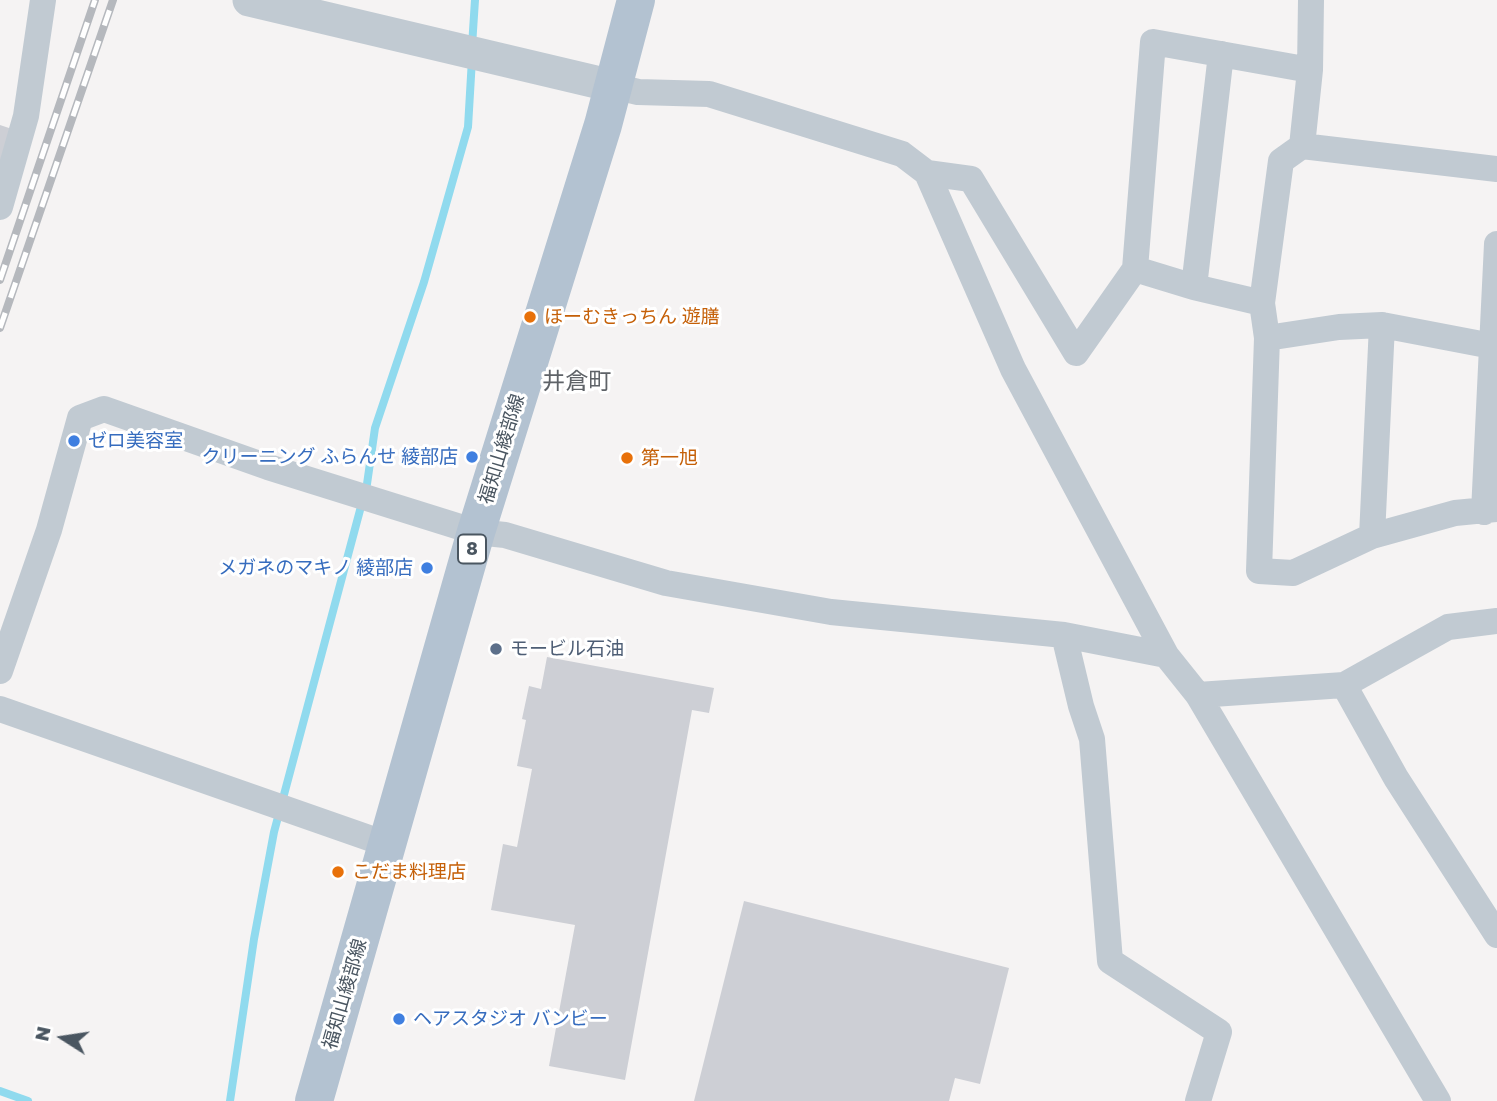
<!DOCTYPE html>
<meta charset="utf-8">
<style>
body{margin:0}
#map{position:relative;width:1497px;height:1101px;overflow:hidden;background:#f5f3f3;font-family:"Golos Text",sans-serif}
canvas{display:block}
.north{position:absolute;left:28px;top:1003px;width:70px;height:70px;-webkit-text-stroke:5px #fff;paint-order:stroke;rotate:282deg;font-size:19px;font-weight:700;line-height:28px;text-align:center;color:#4a5661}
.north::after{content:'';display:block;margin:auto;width:24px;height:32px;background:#4a5661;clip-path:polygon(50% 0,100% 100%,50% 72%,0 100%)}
</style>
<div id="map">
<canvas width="1497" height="1101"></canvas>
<div class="north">N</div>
</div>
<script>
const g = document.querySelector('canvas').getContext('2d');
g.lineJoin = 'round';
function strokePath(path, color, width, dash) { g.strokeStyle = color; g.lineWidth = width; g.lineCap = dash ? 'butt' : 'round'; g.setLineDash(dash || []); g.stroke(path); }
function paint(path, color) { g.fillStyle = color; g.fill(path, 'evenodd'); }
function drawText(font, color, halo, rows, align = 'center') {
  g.font = font + ' "Golos Text","Noto Sans JP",sans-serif'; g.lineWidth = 6; g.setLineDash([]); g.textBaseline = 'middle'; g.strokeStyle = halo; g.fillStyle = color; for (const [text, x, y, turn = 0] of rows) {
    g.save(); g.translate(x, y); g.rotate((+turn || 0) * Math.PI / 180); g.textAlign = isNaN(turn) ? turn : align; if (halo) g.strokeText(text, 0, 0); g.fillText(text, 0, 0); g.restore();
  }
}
strokePath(new Path2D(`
 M472 46 475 0
 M0 1091 28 1101
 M230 1101 254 939 274 832 367 484 375 428 424 282 468 127 472 59`), '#90daee', 8);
paint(new Path2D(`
 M0 125 12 129 0 170Z
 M547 657 714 688 709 713 692 710 625 1080 549 1066 575 925 491 910 503 844 517 847 532 769 517 766 526 720 522 719 529 686 541 689Z
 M744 901 1009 968 980 1084 955 1078 949 1101H694Z`), '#cdcfd5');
strokePath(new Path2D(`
 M613 86 638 92 709 94 902 154 927 173 1013 369 1166 655 1198 695 1438 1101
 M1302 146 1310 70 1311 0
 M1497 169 1302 146 1281 161 1262 303 1267 338 1259 571 1293 573 1372 536 1455 513 1497 509
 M927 173 971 179 1076 353 1135 269 1194 287 1262 303
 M0 207 26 116 43 0
 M1135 269 1153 42 1310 70
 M1194 287 1221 54
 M1267 338 1339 327 1382 325 1497 347
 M1484 512 1497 244
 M1372 536 1382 325
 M1064 635 1081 706 1092 739 1110 961 1219 1032 1198 1101
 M0 671 49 530 80 418 104 409 268 467 476 532 505 535 666 583 831 612 1064 635 1166 655
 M1344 685 1396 778 1497 935
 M1198 695 1344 685 1448 627 1497 621
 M0 709 389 845`), '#c1cad2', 26);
strokePath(new Path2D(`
 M249 0 613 86`), '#c1cad2', 33);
strokePath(new Path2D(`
 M314 1101 476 532 603 125 636 0`), '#b3c2d1', 38);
const rail = new Path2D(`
 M0 280 95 0
 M0 328 113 0`);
strokePath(rail, '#b5b8bd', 8);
strokePath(rail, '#fff', 5, [16]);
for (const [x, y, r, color] of [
 [530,317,7,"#e8710a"],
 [74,441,7,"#3f7fe0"],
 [472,457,7,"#3f7fe0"],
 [627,458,7,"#e8710a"],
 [427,568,7,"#3f7fe0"],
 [496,649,7,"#5c6f8a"],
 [338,872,7,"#e8710a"],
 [399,1019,7,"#3f7fe0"]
]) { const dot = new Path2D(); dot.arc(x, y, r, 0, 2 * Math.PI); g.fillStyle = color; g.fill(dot); strokePath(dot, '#fff', 2.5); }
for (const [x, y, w] of [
 [472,549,28]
]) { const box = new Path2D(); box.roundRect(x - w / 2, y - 14.5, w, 29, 5); g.fillStyle = '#fff'; g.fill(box); strokePath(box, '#4a5661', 2); }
drawText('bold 18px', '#4a5661', null, [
 ["8",472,549]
]);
drawText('19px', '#c56008', '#fff', [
 ["ほーむきっちん 遊膳",544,317],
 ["第一旭",641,458],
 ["こだま料理店",352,872]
], 'left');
drawText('19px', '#366cbe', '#fff', [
 ["ゼロ美容室",88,441],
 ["クリーニング ふらんせ 綾部店",458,457,"right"],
 ["メガネのマキノ 綾部店",413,568,"right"],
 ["ヘアスタジオ バンビー",413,1019]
], 'left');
drawText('19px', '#4a5661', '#fff', [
 ["福知山綾部線",502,449,-73],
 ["福知山綾部線",345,994,-74]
]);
drawText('19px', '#4e5e75', '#fff', [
 ["モービル石油",510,649]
], 'left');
drawText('23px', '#5f6368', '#fff', [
 ["井倉町",577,382]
]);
</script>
